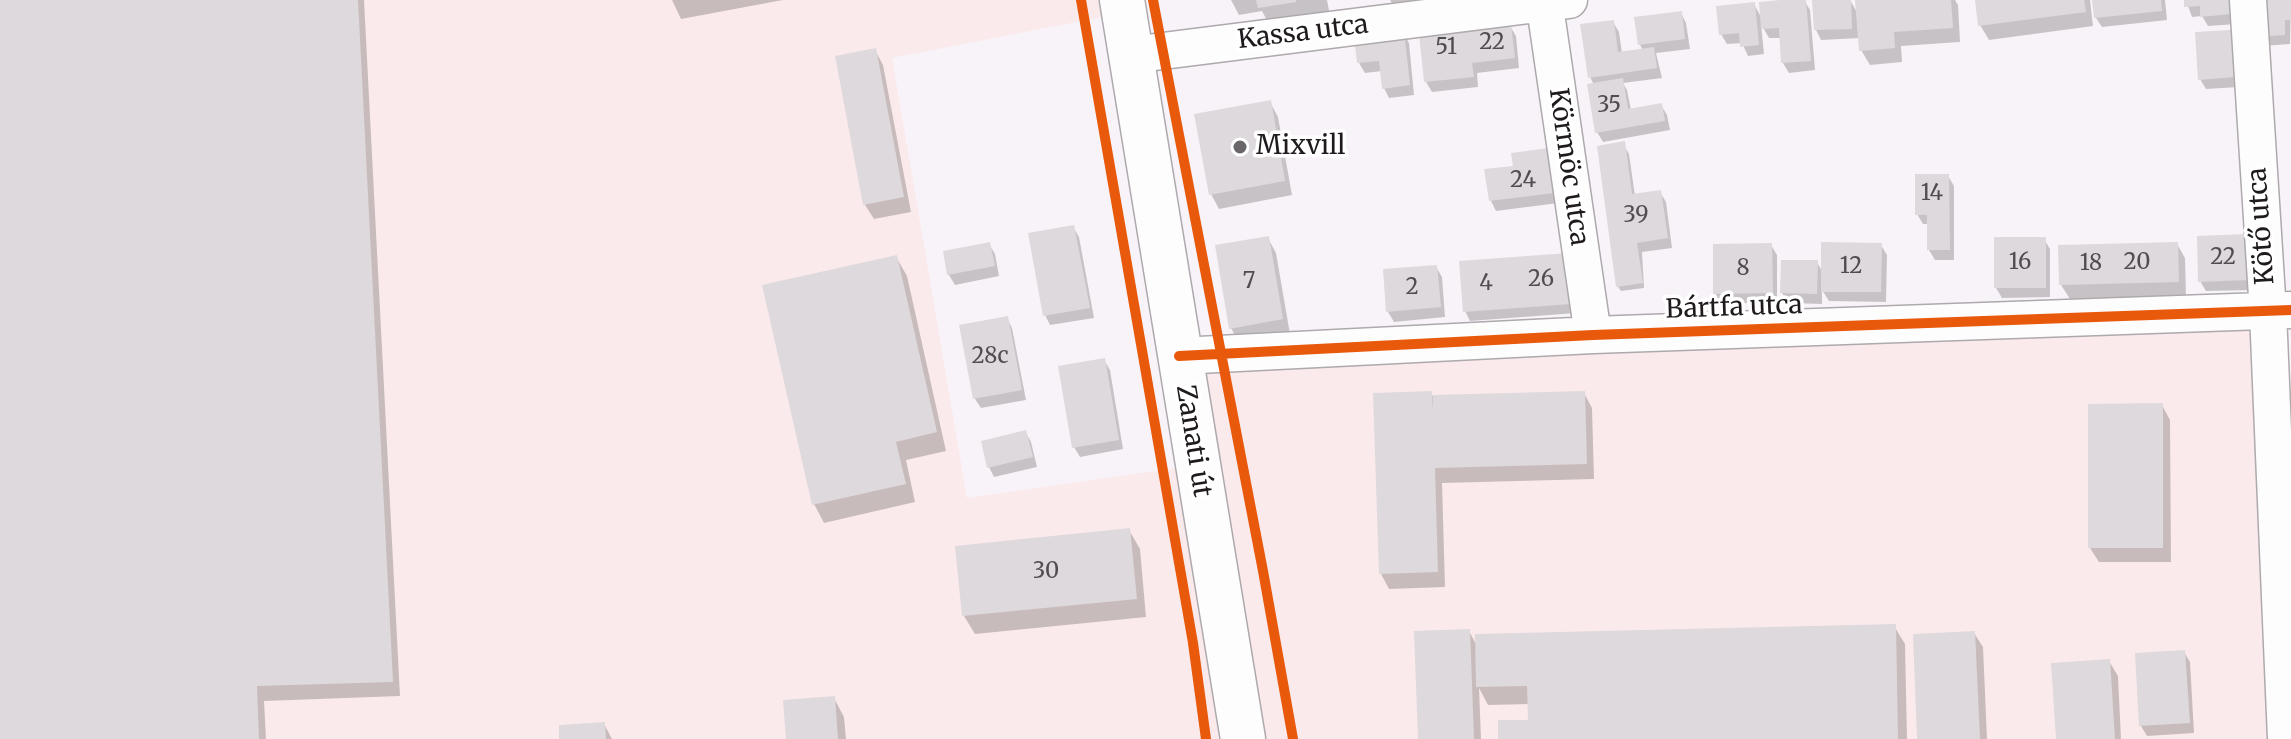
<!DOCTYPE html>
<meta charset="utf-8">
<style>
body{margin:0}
canvas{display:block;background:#f8f3f8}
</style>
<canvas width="2291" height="739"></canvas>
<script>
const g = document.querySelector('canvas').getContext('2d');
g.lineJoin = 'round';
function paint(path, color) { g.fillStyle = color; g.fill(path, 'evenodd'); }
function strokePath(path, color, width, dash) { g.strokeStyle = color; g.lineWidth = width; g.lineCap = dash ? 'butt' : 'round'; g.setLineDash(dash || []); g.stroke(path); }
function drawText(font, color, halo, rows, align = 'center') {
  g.font = font + ' Merriweather,serif'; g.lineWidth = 7; g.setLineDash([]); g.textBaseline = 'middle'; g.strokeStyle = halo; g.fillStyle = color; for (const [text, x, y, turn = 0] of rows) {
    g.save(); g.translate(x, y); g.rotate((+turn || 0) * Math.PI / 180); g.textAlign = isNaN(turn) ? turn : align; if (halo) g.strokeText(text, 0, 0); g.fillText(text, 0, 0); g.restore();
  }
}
paint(new Path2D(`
 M0 0H1104L1107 16 892 58 967 498 1189 466 1175 366 2267 317 2291 409V739H0Z`), '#fbeaec');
paint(new Path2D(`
 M0 0H364L400 696 264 701 266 739H0Z
 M672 0H783L681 19Z
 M1231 0H1327L1330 16 1270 26 1262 11 1239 15Z
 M1390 0H1417L1392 3Z
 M1804 0 1810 10 1815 70 1789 73 1783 63 1782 38H1769L1761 24 1764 54 1748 56 1742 43 1727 44 1721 34 1754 4 1762 19Z
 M1850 0 1858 14 1857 0H1955L1958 5 1960 42 1901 46 1902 62 1870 65 1861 50 1860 38 1821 40 1816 30Z
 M1977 0H2090L2093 26 1989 40 1980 25Z
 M2094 0H2165L2167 20 2102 27 2096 18Z
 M2186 0H2235L2237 24 2208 26 2202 16 2192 17Z
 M2291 0 2290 44 2262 46Z
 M1681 13 1686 23 1690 49 1656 53 1662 78 1623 83 1627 90 1631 110 1661 105 1667 115 1670 130 1603 142 1597 132 1594 85 1590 77 1613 22 1619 32 1622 53 1643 50 1640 45 1636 19Z
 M1510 26 1516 36 1519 68 1477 73 1478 87 1432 92 1426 82Z
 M2230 32 2236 42 2239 87 2206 89 2200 79Z
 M1403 33 1409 43 1414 95 1389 98 1384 88 1382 71 1365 73 1359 63Z
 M875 50 883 65 911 212 874 219 865 205 837 58Z
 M1270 102 1278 117 1292 195 1219 209 1211 194Z
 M1623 144 1629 154 1635 196 1660 192 1666 202 1672 248 1642 252 1644 288 1621 291 1618 287Z
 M1513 154 1566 202 1496 211 1491 201 1487 171 1515 167Z
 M1948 176 1954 186V260H1935L1929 250V224H1923L1917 214Z
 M1073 227 1079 237 1094 318 1050 325 1045 315Z
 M2246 236 2253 290 2206 291 2200 281Z
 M1268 238 1276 253 1290 334 1239 343 1231 328Z
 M2044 239 2050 249V297L2002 298 1996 288Z
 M989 244 995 254 999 276 955 285 949 275 945 253Z
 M2177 244 2185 258 2186 297 2070 299 2061 285Z
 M1771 245 1777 255V303H1720L1715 293Z
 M1881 245 1887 255 1886 302 1829 301 1822 290V304L1788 303 1782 293 1817 262 1823 273Z
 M1566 255 1576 313 1470 321 1465 311Z
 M896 257 907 276 946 451 906 460 915 502 824 523 814 504Z
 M1436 267 1442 277 1445 317 1394 322 1388 312Z
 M1007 318 1012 328 1026 400 981 408 975 399 961 326Z
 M1104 360 1110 370 1123 449 1080 457 1074 447Z
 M1431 393 1433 397 1584 393 1592 408 1594 479 1442 483 1445 587 1389 589 1381 574Z
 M2162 405 2170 420 2171 562H2099L2090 548Z
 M1026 433 1031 442 1037 467 994 477 989 467Z
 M1129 530 1140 549 1146 617 975 634 964 616Z
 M1894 626 1905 644 1907 739H1500L1530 722V704L1488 705 1479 688 1481 739H1420L1469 631 1477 646Z
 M1974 633 1983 647 1987 739H1919Z
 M2184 652 2190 662 2194 733 2147 736 2141 726Z
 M2109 661 2118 676 2121 739H2058Z
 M834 698 844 717 846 739H788Z
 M604 724 612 739H561Z`), '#0003');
paint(new Path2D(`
 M0 0H358L393 682 257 686 259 739H0Z
 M1256 0H1296V2L1258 8Z
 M1780 0H1806L1811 61 1781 63 1779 28 1761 29 1759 2Z
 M1812 0H1851L1852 29 1814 30Z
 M1855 0H1951L1953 28 1894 32 1895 48 1859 51Z
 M1975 0H2084L2086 12 1978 26Z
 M2092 0H2161L2162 11 2094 18Z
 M2184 0H2231L2232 14 2200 17V6L2184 7Z
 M2253 0H2291V20H2285V35L2254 37Z
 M1755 2 1759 45 1740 47 1739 33 1719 35 1716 6Z
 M1682 11 1685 39 1638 45 1634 17Z
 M1614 20 1618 52 1654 47 1657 68 1588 78 1580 24Z
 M1511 24 1515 58 1472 63 1474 77 1424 82 1419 34Z
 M2231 30 2234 77 2198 80 2195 32Z
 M1404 31 1410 85 1382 89 1379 61 1357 63 1354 36Z
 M876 48 904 197 863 205 835 56Z
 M1623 78 1628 109 1662 103 1665 121 1595 133 1587 84Z
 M1271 100 1285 181 1209 195 1194 114Z
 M1625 141 1632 194 1661 190 1668 238 1637 243 1643 283 1616 287 1597 146Z
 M1556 147 1562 192 1489 201 1484 169 1513 166 1511 153Z
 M1915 174H1949L1950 250H1927V215H1915Z
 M1074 225 1090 308 1043 316 1028 233Z
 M2247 234 2248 280 2198 282 2197 236Z
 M1269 236 1283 319 1229 329 1215 245Z
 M1994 237H2046V288H1994Z
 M990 242 995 266 947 275 943 251Z
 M1821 242 1882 243 1881 292H1821Z
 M2178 242 2179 282 2059 285 2058 245Z
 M1772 243 1773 293 1713 294V244Z
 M1568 253 1571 304 1463 312 1459 261Z
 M897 255 937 432 896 442 906 484 812 505 762 285Z
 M1781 260H1818L1817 294 1780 293Z
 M1437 265 1441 307 1386 312 1383 269Z
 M1008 316 1022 390 973 399 959 325Z
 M1105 358 1119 440 1072 448 1058 366Z
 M1432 391 1433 412V395L1585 391 1587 464 1435 468 1438 572 1379 574 1373 393Z
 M2163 403V548H2088V404Z
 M1026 430 1033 457 987 468 981 441Z
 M1130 528 1137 599 962 616 955 546Z
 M1896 624 1898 739H1498V720H1528L1527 686 1476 687 1475 634Z
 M1470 629 1474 739H1418L1414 631Z
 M1975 631 1980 739H1917L1913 634Z
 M2185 650 2190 723 2139 726 2135 653Z
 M2110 659 2115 739H2056L2051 663Z
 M835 696 838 739H786L783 700Z
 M605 722 606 739H559V725Z`), '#ded9dc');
const minor = new Path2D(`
 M1544 0 1593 335
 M2248 0 2268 312 2286 739
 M1131 55 1569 0
 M1179 356 1593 335 2291 310`);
const tertiary = new Path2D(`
 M1122 0 1243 739`);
strokePath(minor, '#ada9ad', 39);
strokePath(tertiary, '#ada9ad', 47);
strokePath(minor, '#fefdfe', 36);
strokePath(tertiary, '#fefdfe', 44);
strokePath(new Path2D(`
 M1081 0 1193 643 1206 739
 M1153 0 1263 571 1293 739
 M1179 356 1593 335 2291 310`), '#e8590c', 10);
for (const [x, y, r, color] of [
 [1240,147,8,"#6a666a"]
]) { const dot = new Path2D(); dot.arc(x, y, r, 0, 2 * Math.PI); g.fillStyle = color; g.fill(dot); strokePath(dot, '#fff', 3); }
drawText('22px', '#504c50', null, [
 ["22",1492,43],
 ["51",1446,48],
 ["35",1609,106],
 ["24",1523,181],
 ["14",1932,194],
 ["39",1636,216],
 ["22",2223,258],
 ["16",2020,263],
 ["20",2137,263],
 ["18",2091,264],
 ["12",1851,267],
 ["8",1743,269],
 ["26",1541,280],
 ["7",1249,282],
 ["4",1486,284],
 ["2",1412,288],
 ["28c",990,357],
 ["30",1046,572]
]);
drawText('26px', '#1e1a1e', '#fff', [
 ["Kassa utca",1303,33,-7],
 ["Körmöc utca",1568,167,82],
 ["Kötő utca",2262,226,-94],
 ["Bártfa utca",1734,308,-2],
 ["Zanati út",1193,441,81]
]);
drawText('26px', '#1e1a1e', '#fff', [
 ["Mixvill",1256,147]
], 'left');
</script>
